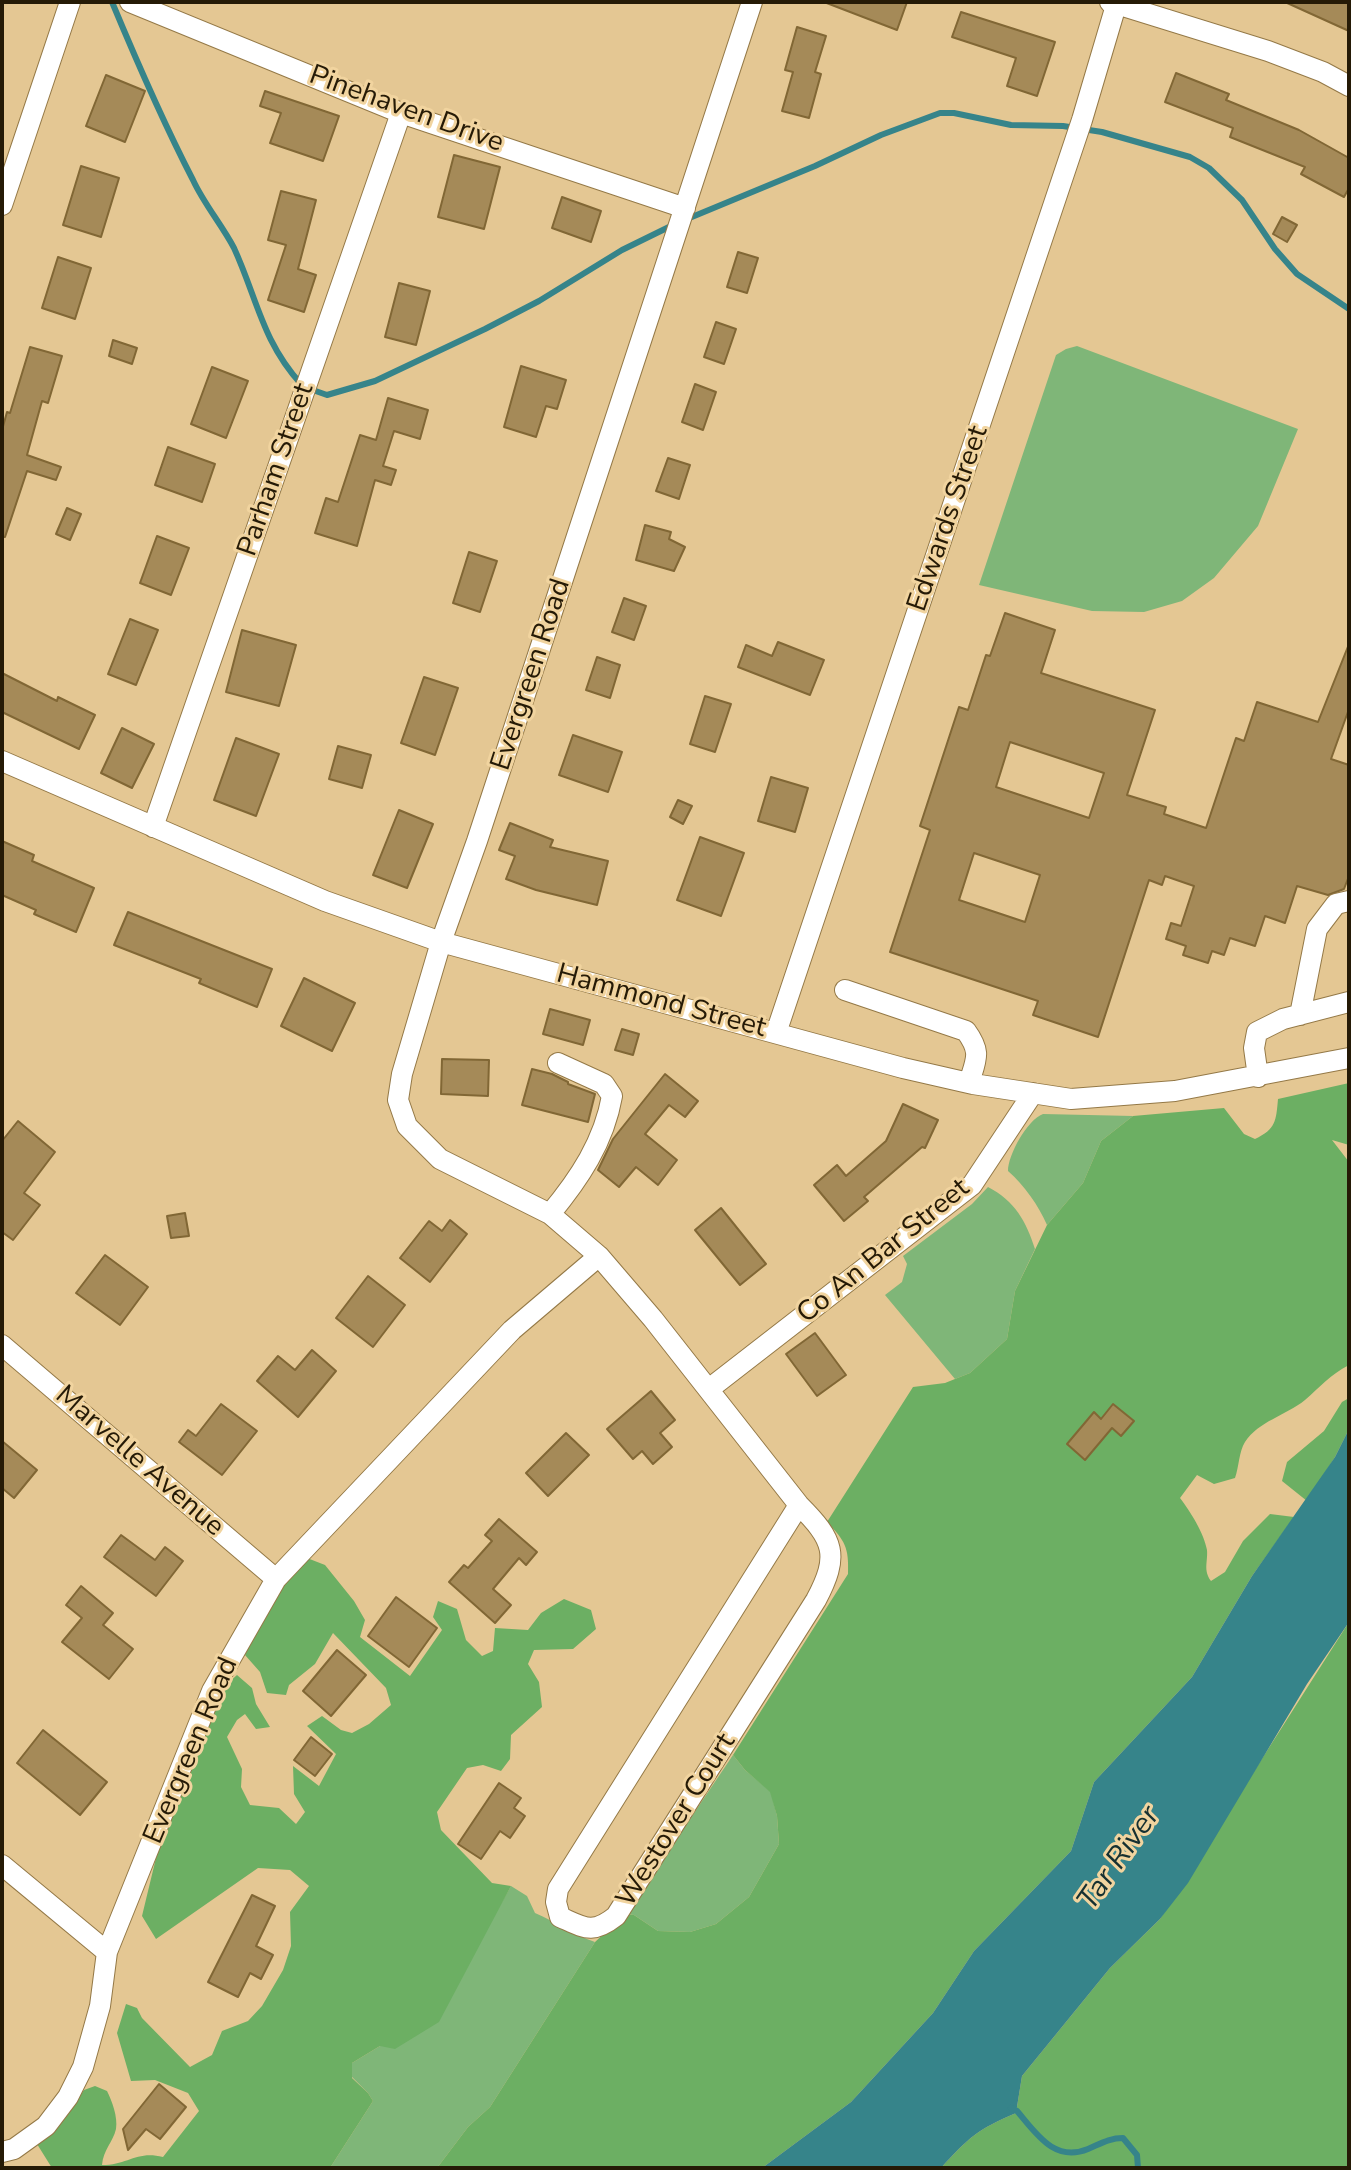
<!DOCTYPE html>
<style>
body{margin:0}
#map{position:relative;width:1351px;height:2170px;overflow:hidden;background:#e4c793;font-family:"Nunito Sans",sans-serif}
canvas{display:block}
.frame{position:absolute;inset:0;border:4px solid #251a06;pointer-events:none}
</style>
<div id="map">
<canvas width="1351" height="2170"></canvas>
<div class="frame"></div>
</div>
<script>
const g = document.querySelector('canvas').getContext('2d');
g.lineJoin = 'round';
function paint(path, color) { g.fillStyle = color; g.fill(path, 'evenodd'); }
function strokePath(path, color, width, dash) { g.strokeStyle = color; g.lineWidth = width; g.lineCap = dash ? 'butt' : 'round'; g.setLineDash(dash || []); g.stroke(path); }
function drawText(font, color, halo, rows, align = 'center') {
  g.font = font + ' "Nunito Sans",sans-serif'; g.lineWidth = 6; g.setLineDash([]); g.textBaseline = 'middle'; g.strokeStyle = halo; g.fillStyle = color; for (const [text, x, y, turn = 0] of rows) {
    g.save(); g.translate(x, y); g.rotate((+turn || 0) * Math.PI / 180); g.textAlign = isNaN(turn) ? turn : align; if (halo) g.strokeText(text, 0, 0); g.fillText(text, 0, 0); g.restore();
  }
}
paint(new Path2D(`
 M1077 346 1298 429 1258 526 1214 578 1182 601 1144 612 1092 611 979 585 1056 355 1066 349Z
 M1043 1114 1133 1116 1101 1141 1083 1183 1047 1225C1038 1205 1025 1186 1008 1171 1008 1155 1027 1120 1043 1114Z
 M988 1187C1015 1201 1026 1221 1035 1249L1015 1291 1007 1339 970 1373 955 1379 885 1295 902 1282 907 1264 903 1256 972 1204Z
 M733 1755 745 1770 771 1792 777 1816 779 1844 749 1897 716 1924 690 1932 658 1931 634 1915 626 1914Z
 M511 1886 527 1896 535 1913C556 1922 573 1935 595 1942L490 2107 468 2127 437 2168H330L373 2101 368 2093 352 2077V2063L380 2046 499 1907Z`), '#7fb678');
paint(new Path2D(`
 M1349 1083V1145L1332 1140 1349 1162V1365C1330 1375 1321 1386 1305 1400 1285 1416 1259 1421 1245 1442 1239 1451 1239 1467 1235 1478L1214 1484 1197 1475 1180 1498C1190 1511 1204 1533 1207 1550 1208 1562 1203 1570 1211 1581L1225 1572 1243 1541 1270 1514 1294 1517 1252 1576 1192 1677 1094 1782 1071 1851 974 1951 933 2013 851 2102 762 2168H437L468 2127 490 2107 595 1942 625 1914 634 1915 658 1931 690 1932 716 1924 749 1897 779 1844 777 1816 770 1792 745 1770 733 1755 848 1574C849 1547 845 1541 827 1522L913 1387 945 1383 970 1373 1007 1339 1015 1291 1047 1225 1083 1183 1101 1141 1133 1116 1224 1108 1244 1134 1255 1139C1276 1129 1276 1121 1278 1099Z
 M1349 1398V1429L1335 1457 1307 1501 1282 1481 1287 1462 1324 1431 1342 1402Z
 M307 1558 325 1565 354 1601 365 1620 360 1637 410 1676 442 1630 433 1617 438 1601 457 1609 466 1640 482 1656 493 1651 495 1628 528 1630 541 1613 564 1599 591 1610 596 1629 573 1649 534 1650 528 1664 539 1682 542 1707 511 1735 510 1759 501 1771 483 1765 467 1768 437 1812 441 1830 492 1883 511 1886 439 2022 395 2049 380 2046 352 2063V2078L368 2093 373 2101 330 2168H52L37 2144 51 2135 84 2090 95 2086 107 2091C112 2101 118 2117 116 2129 113 2142 103 2150 102 2165 128 2165 137 2150 163 2157L199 2111 188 2093 155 2080 131 2081 117 2033 126 2004 137 2008 142 2018 190 2067 212 2055 222 2031 248 2021 262 2006 283 1970 291 1946 290 1912 309 1886 290 1870 258 1868 156 1939 142 1916 156 1858 216 1694 237 1675 252 1688 256 1704 270 1727 256 1729 245 1714 237 1720 227 1737 242 1769 241 1787 250 1805 279 1808 296 1824 305 1812 294 1794 293 1766 319 1786 336 1754 307 1726 322 1716 341 1730 352 1733 369 1724 391 1705 386 1688 333 1633 315 1664 289 1685 286 1695 267 1693 260 1672 245 1655C260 1618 280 1588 307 1558Z
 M1349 1622V2168H941C968 2138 978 2129 1016 2113L1022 2076 1110 1968 1160 1919Z`), '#6caf63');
paint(new Path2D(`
 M1349 1429V1622L1307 1684 1188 1883 1160 1919 1110 1968 1022 2076 1016 2113C978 2129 968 2138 941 2168H762L851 2102 933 2013 974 1951 1071 1851 1094 1782 1192 1677 1252 1576 1335 1457Z`), '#36848a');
strokePath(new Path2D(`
 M112 2C137 62 163 122 193 180 204 204 222 225 234 248 257 298 262 341 301 384
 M687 219 815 166 881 135 940 113H954L1011 125 1063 126 1102 132 1190 157 1209 168 1242 200 1275 249 1297 274 1349 309
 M310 389 327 395 375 381 485 329 539 301 622 250 673 225
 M1011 2108 1017 2111C1036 2133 1054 2163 1088 2149 1100 2144 1109 2138 1123 2138L1137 2155 1138 2168`), '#36848a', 6);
const building = new Path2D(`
 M824 2H907L897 30Z
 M1285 2H1349V31Z
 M961 12 1055 42 1037 96 1007 86 1016 58 952 37Z
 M797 27 826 36 815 72 821 74 809 118 782 111 793 72 785 70Z
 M1176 73 1229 94 1226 100 1299 130 1349 158V188L1344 197 1301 174 1305 167 1230 137 1233 128 1165 102Z
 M106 75 145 91 125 142 86 126Z
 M265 91 339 116 323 161 270 143 281 113 260 106Z
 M454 155 500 167 484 229 438 217Z
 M81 166 119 178 101 237 63 225Z
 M281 191 316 200 298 269 316 275 304 312 268 300 286 245 268 240Z
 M562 197 601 211 591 242 552 228Z
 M1282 217 1297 225 1287 242 1273 234Z
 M738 252 758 258 747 293 727 287Z
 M58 257 91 268 75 319 42 308Z
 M399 283 430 291 416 345 385 337Z
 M716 322 736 329 724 364 704 357Z
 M113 340 137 348 132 364 109 356Z
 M30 347 62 356 48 403 42 401 27 455 61 467 56 480 27 471 5 537H2V430L7 412 10 413Z
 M521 366 566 380 557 409 546 406 536 437 504 427Z
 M212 367 248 381 226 438 191 424Z
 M695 384 716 392 703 430 682 422Z
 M388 398 428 410 420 439 394 431 383 466 396 470 391 485 375 480 357 546 315 533 326 498 338 502 360 435 376 440Z
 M168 447 215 464 202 502 155 485Z
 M668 458 690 465 679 499 656 491Z
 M67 508 81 514 70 540 56 534Z
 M645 525 671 532 669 539 685 547 674 571 636 560Z
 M157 536 189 548 171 595 140 583Z
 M469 552 497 561 480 612 453 603Z
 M624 598 646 606 634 640 612 632Z
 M1005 613 1055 630 1041 673 1155 710 1127 795 1166 807 1164 814 1206 828 1236 738 1244 741 1257 702 1318 722 1349 644V709L1331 759 1349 765V876L1344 889 1328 895 1297 886 1285 923 1265 916 1255 946 1230 938 1224 955 1212 951 1208 963 1183 955 1186 946 1166 939 1171 923 1181 926 1194 886 1165 876 1162 885 1149 880 1098 1037 1033 1015 1038 1001 890 952 930 830 920 826 959 707 968 710 986 655 990 656ZM1010 742 1104 773 1089 818 996 787ZM974 853 1040 875 1025 922 959 900Z
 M130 619 158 630 136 685 108 674Z
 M242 630 296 645 279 706 226 692Z
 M778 642 824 660 810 695 738 667 746 645 772 656Z
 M597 657 620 665 610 698 586 690Z
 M2 673 57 701 58 697 95 715 79 749 2 712Z
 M424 677 458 688 435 755 401 743Z
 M705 696 731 704 715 752 690 744Z
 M122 728 154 744 132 788 101 773Z
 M573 735 622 752 608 792 559 775Z
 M236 738 279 754 256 816 214 800Z
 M338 746 371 755 362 788 329 779Z
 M771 777 808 788 795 832 758 821Z
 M678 800 692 806 683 824 670 817Z
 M399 810 433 824 407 888 373 875Z
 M510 823 553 840 550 847 608 861 597 905 536 890 506 879 515 856 499 850Z
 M700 837 744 853 721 916 677 900Z
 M2 841 34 855 32 861 94 888 76 932 34 914 36 910 2 895Z
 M128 912 272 969 257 1007 199 983 201 979 114 945Z
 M304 978 355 1003 332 1051 281 1026Z
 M550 1009 590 1020 583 1045 543 1034Z
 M622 1029 639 1034 633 1055 615 1050Z
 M442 1059 489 1060 488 1096 441 1094Z
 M532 1069 552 1074 568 1082V1084L595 1094 588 1122 522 1105Z
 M665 1074 698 1101 685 1117 669 1105 645 1134 677 1160 658 1185 636 1167 619 1187 598 1170 613 1139Z
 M903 1104 938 1120 925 1148 922 1147 864 1197 868 1201 844 1221 814 1185 837 1165 846 1176 886 1141Z
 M18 1121 55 1152 24 1193 40 1205 13 1240 2 1232V1141Z
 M721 1208 766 1264 740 1285 695 1230Z
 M185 1213 189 1236 171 1238 167 1216Z
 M450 1220 467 1234 430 1282 400 1258 429 1221 442 1231Z
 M105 1255 148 1287 120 1325 76 1293Z
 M368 1276 405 1305 373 1347 336 1318Z
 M815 1333 846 1375 817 1396 786 1354Z
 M312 1350 336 1371 298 1417 257 1381 278 1356 295 1370Z
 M651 1391 675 1420 660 1433 672 1447 653 1464 642 1451 633 1459 607 1429Z
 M221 1404 257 1431 222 1475 179 1442 188 1430 196 1436Z
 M1113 1404 1134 1421 1121 1436 1112 1428 1085 1460 1067 1444 1094 1412 1101 1419Z
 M566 1433 589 1455 548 1496 526 1473Z
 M2 1441 37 1470 14 1498 2 1488Z
 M499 1519 537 1552 526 1565 519 1558 493 1589 511 1605 495 1623 449 1582 464 1565 468 1568 492 1541 485 1535Z
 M121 1535 155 1560 165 1547 183 1561 156 1596 104 1557Z
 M81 1586 113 1613 103 1625 133 1649 109 1679 62 1642 82 1618 66 1605Z
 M396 1597 437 1628 409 1667 368 1636Z
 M337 1650 366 1675 331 1716 303 1691Z
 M43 1730 107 1782 80 1815 17 1763Z
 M311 1737 332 1754 315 1776 294 1760Z
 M499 1783 521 1798 514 1808 525 1816 510 1838 500 1831 481 1859 458 1844Z
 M252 1895 275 1906 256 1946 273 1955 261 1979 250 1973 238 1997 208 1982Z
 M159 2084 186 2107 160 2139 146 2129 128 2150 123 2129Z`);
paint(building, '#a58a58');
strokePath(building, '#816735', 2);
const minor = new Path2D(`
 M130 2 401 113 685 208
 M752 2 477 841 441 942 402 1074 398 1100 407 1126 440 1159 550 1214 599 1256 653 1319 799 1505C834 1540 840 1555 816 1600L616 1916C592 1935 585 1928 560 1917L556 1902 558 1889 799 1505
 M1110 2 1268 51 1323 72 1349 86
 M2 205 70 2
 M2 761 325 901 441 942 903 1068 973 1084 1071 1099 1175 1091 1349 1058
 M153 827 401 113
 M845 990 966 1031C982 1053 976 1059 969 1083
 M1300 1015 1317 929 1336 904 1349 901
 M776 1033 1082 120 1117 2
 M1258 1077 1254 1048 1257 1032 1283 1019 1349 1002
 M550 1214C579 1179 604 1142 612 1096L604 1084 558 1063
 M2 1345 276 1579
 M709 1389 972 1185 1033 1093
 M2 1865 107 1952
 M2 2152 14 2149 46 2126 68 2097 83 2067 100 2006 107 1952 212 1691 276 1579 512 1330 599 1256`);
strokePath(minor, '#947947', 22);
strokePath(minor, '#fff', 20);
drawText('28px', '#251a06', '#f1d49f', [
 ["Pinehaven Drive",406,110,20],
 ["Parham Street",277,470,-71],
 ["Edwards Street",949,519,-71],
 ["Evergreen Road",532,675,-72],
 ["Hammond Street",661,1002,15],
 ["Co An Bar Street",884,1252,-39],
 ["Marvelle Avenue",139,1462,41],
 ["Evergreen Road",192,1751,-67],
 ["Westover Court",677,1821,-58]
]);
drawText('italic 30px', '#163031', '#f1d49f', [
 ["Tar River",1120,1859,-55]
]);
</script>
